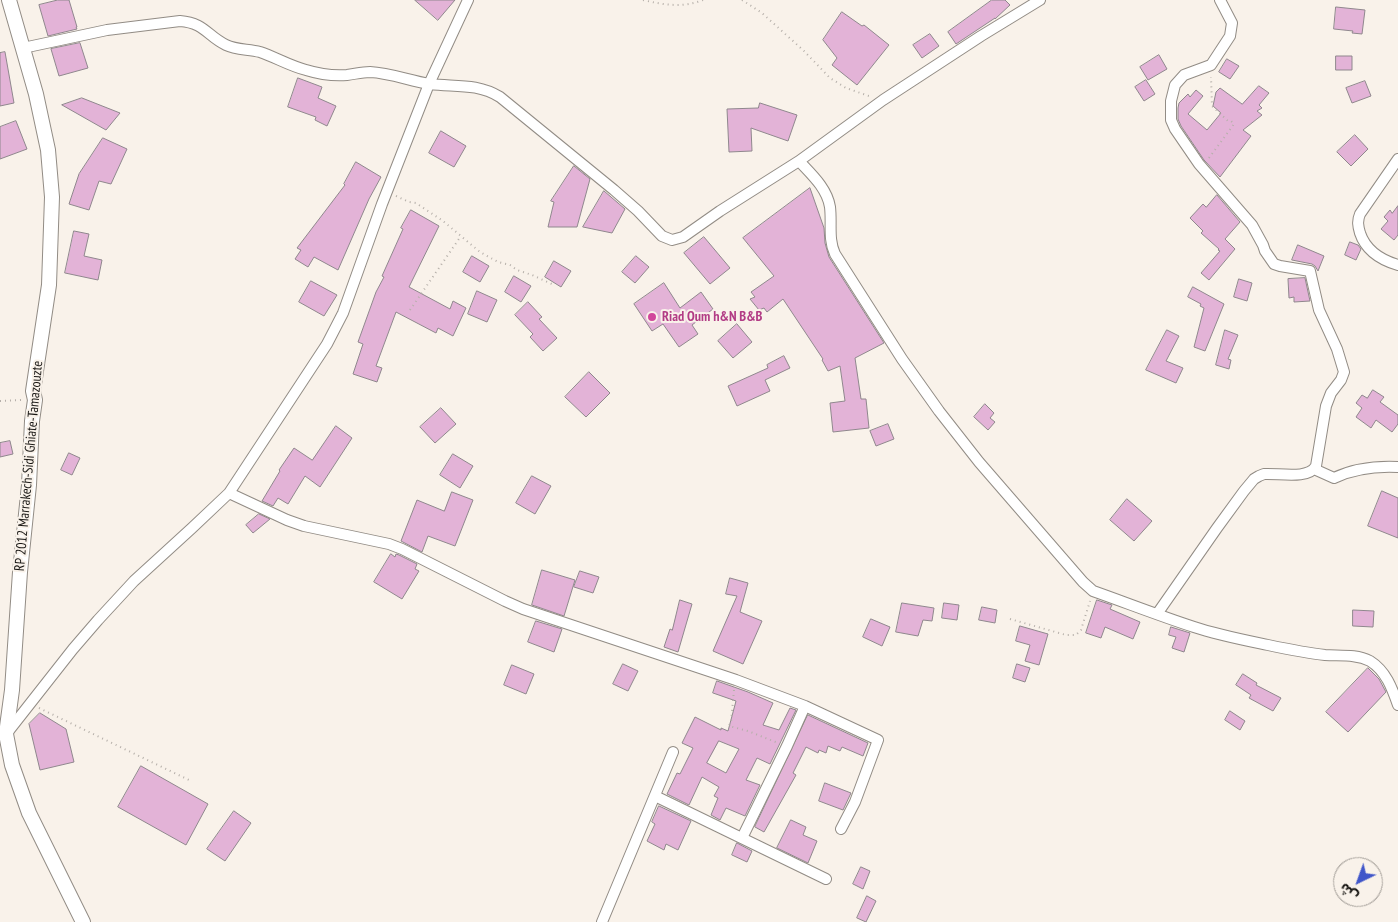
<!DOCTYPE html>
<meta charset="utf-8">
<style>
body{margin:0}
#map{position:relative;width:1398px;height:922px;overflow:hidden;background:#f9f2ea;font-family:"PT Sans Narrow","Noto Sans Arabic",sans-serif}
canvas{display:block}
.north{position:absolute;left:1333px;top:857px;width:50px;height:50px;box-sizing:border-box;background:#f9f2ea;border:1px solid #9f9a94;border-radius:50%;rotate:222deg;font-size:14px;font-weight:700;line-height:20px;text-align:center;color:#191714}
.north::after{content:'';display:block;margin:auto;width:18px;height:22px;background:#4056c9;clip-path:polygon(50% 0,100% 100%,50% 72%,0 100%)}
</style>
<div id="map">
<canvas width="1398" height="922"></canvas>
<div class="north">ش</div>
</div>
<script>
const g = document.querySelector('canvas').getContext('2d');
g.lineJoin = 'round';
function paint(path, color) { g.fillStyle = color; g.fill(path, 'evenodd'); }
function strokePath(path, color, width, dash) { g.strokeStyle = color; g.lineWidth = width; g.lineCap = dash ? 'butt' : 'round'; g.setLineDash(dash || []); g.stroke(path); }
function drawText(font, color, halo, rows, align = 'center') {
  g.font = font + ' "PT Sans Narrow",sans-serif'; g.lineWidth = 4; g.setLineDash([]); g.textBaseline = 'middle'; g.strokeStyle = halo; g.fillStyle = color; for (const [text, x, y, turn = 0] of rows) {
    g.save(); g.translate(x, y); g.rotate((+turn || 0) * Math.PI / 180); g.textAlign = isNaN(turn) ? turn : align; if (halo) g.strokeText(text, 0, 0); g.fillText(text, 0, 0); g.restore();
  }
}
const building = new Path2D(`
 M58 0H69L77 27H76L77 29 48 36 39 5Z
 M415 0H455L438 20Z
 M992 0H1005L1010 5 995 19V18L956 44 948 32Z
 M1336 7 1365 10 1362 34 1352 33 1353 31 1334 29Z
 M842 12 862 26 864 25 889 45 857 85 832 65 837 58 823 40Z
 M930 34 939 46 922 58 913 45Z
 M80 43 88 68 59 76 51 49Z
 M5 52 14 103 0 106V53Z
 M1159 55 1167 69 1148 80 1140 67Z
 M1336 56H1352V70H1336Z
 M1227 59 1239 66 1230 79 1219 72Z
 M298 78 322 87 318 98 336 106 327 126 315 120 316 117 288 107Z
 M1146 80 1155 94 1144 101 1135 87Z
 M1365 81 1371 96 1352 103 1346 88Z
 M1259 86 1269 93 1259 105 1262 108 1257 111 1262 115 1243 130 1251 136 1220 177 1204 160 1181 126 1178 119V108L1179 103 1188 94 1190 97 1196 90 1203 96 1188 114 1207 130 1221 113 1213 106 1216 92 1220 88 1242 104Z
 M82 98 120 113 106 130 62 105Z
 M760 103 797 115 788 141 751 128 752 151 729 152 727 109 758 108Z
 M16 121 27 149 0 159V127Z
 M441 131 466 146 454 167 429 153Z
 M1355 135 1368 149 1351 166 1337 152Z
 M103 138 127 149 111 184 99 181 89 210 69 204 79 174Z
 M356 162 381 177 369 199 338 270 314 257 308 267 295 259 301 250 297 248 345 185 344 184Z
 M574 166 590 179 577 227H548L554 202 551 201Z
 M810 188 824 228 825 243 829 257 884 343 855 358 861 399H866L869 428 833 432 830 403 845 401 840 366 828 371 822 360 823 359 783 299 767 312 764 308 759 310 750 299 755 297 751 292 774 276 743 238Z
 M604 191 625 209 612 233 583 227Z
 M1217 195 1240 222 1225 239 1235 249 1209 280 1201 273 1220 251 1218 250 1219 249 1201 233 1203 231 1190 218 1203 204 1206 207Z
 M1398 206V235L1394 240 1381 229 1388 221 1384 217 1390 210 1392 213Z
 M411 210 439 226 409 287 450 309 453 301 466 308 453 336 438 328 436 333 396 312 376 366 382 368 377 382 353 374 363 344 358 342 376 292 384 277 382 276 403 229 401 228Z
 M74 231 89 234 84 256 102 260 98 280 65 273Z
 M704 237 730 268 710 284 684 253Z
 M1350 242 1358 245 1361 249 1356 260 1345 255Z
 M1298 245 1324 256 1318 271 1315 266 1312 264 1292 260Z
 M472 256 489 266 480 282 463 272Z
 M636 256 649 267 635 283 622 272Z
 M554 261 571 271 561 287 545 277Z
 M514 276 531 286 521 302 505 292Z
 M1305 278 1310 301 1294 302V297L1289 298 1288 279Z
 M1239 279 1252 283 1247 301 1234 297Z
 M311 281 337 295 324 316 299 302Z
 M664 283 680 308 701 292 713 309 692 325 698 334 679 347 663 324 652 331 634 304Z
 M1193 287 1224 304 1205 351 1194 347 1204 308 1200 306 1201 304 1188 297Z
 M477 291 497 300 487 322 468 314Z
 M528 302 542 317 539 319 557 338 543 351 530 337 533 334 515 315Z
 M737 324 752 342 733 358 718 341Z
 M1167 330 1179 336 1166 361 1183 368 1176 383 1146 370Z
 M1225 330 1238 335 1228 359 1231 360 1229 369 1216 365Z
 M784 356 790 368 765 380 770 391 737 406 728 386 768 368 767 365Z
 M589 372 610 393 586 417 565 397Z
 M1373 390 1384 397 1380 402 1398 415V424L1392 432 1376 420 1371 428 1356 417 1362 408 1356 403 1362 395 1367 398Z
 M985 404 994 413 990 418 995 422 988 430 974 417Z
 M441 408 456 424 435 443 420 427Z
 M888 424 894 439 876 446 870 431Z
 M336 426 352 438 320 487 305 476 288 504 278 498 273 506 262 501 280 471 279 470 294 448 312 460Z
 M10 441 13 454 0 457V443Z
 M69 453 80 458 72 475 61 470Z
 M453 454 473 466 460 488 440 475Z
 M532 476 551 486 535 514 516 503Z
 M1382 491 1398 498V538L1368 526Z
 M452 492 473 500 455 546 428 536 422 552 401 541 417 500 444 511Z
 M1127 499 1152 521 1134 541 1110 520Z
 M259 514 270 519 253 533 246 525Z
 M391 554 395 557 396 554 399 555 417 564 415 569 419 571 402 599 374 582Z
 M542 570 575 580 564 616 532 605Z
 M580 571 599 577 593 593 574 587Z
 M730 578 748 583 740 612 762 621 743 664 713 651 737 596 726 594Z
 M680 600 692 604 678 652 664 647 670 629 672 630Z
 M1097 600 1112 605 1110 609 1140 622 1133 639 1105 627 1101 638 1086 633Z
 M902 603 934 608 932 621 923 620 918 636 896 632Z
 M944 603 959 605 957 620 942 618Z
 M982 607 997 610 995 623 979 620Z
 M1353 610 1374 611 1373 627 1353 626Z
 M871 619 890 627 882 646 863 637Z
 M536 621 562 629 554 652 528 642Z
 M1020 626 1048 634 1039 665 1025 661 1030 645 1016 641Z
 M1171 627 1190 633 1184 652 1172 648 1176 637 1169 635Z
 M623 664 638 671 628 691 613 684Z
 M1017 664 1030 668 1025 682 1013 678Z
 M512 665 534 674 526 694 504 685Z
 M1368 668 1379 679 1386 692 1348 732 1326 712Z
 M1243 674 1257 683 1256 685 1281 698 1273 711 1249 698 1251 695 1236 685Z
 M717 681 748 692 773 703 763 725 779 730 790 708 796 710 770 764 757 758 746 780 760 785 745 816 726 808 720 820 711 815 718 798 714 796 719 787 702 777 689 805 667 794 677 773 680 774 693 748 682 743 695 717 721 730V728L728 731 736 701 713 693ZM719 741 739 749 726 773 707 763Z
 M1230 711 1245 721 1240 730 1225 720Z
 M40 713 66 729 74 762 40 770 29 724Z
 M808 715 868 743 863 756 842 747 840 751 828 746 826 753 819 750 818 753 806 747 793 773 796 775 764 832 755 827Z
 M141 766 208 804 186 845 118 807Z
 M825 783 851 793 843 810 819 801Z
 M659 806 691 821 678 850 666 844 664 850 647 841 655 824 652 822Z
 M234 811 251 823 225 861 207 849Z
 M791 820 806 827 803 835 817 841 808 863 777 848Z
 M737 843 752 851 747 862 732 855Z
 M861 867 870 871 863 889 853 884Z
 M867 896 876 901 866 922 857 918Z`);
paint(building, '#e3b3d7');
strokePath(building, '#8f878d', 1);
const minor = new Path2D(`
 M23 48 107 30 180 21C205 23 207 36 226 45 236 50 249 49 260 52 275 57 290 66 306 70 319 74 334 76 347 75 355 74 362 72 370 72 391 73 410 81 430 84 455 87 477 83 500 97L614 190 638 211 662 236 672 240 683 237 720 211 799 161C811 174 827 188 830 207 832 223 828 239 835 254L902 359 939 411 979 462 1083 582 1093 591C1127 603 1160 616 1194 627 1218 635 1244 640 1268 645 1287 649 1306 653 1325 655 1340 656 1356 654 1370 661 1386 671 1392 688 1398 705
 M1398 159 1360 214C1357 221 1358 226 1360 233 1366 251 1381 260 1398 265
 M799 161 883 100 981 36 1040 0
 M1314 469 1334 478C1353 469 1377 466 1398 467
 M229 493 287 520 304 526 389 544 402 549 505 601 523 609 736 680 805 706 878 740 855 802 841 829
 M1157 614 1217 528 1244 491 1254 479 1259 476 1264 474C1279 473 1308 480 1316 466L1326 406 1331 393 1341 380 1344 372 1337 349 1319 310 1310 271 1280 266 1274 264 1265 251 1263 245 1252 225 1199 164 1175 129 1171 120V101L1175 85 1184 75 1211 65 1230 36 1232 23 1220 0
 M7 733 73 649 98 620 134 581 192 528 229 493 327 344 343 313 382 204 429 84 468 0
 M655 796 826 879
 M742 838 787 746 805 706
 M602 922 673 752`);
const tertiary = new Path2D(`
 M9 0 36 94 48 150 52 197 49 285 33 391 35 400 32 421 29 485 20 572 12 690 6 734 12 765 29 813 83 922`);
strokePath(minor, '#928c85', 12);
strokePath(tertiary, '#928c85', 16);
strokePath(new Path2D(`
 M643 0C664 5 683 8 703 0
 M742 0 762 13 804 51 830 78 846 88 869 96
 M1209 158 1234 124 1231 121H1228L1212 106 1211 77
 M396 196 409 202 416 203 443 221 480 252 498 262 510 265 517 270 532 275 554 285
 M410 310 461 236
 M0 401 22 400
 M1010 619 1066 635H1076L1081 630 1090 601
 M734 690 731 722 729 726 748 731 778 743
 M39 708 189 780`), '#b5afa9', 2, [1, 4]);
strokePath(minor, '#fff', 10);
strokePath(tertiary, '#fff', 14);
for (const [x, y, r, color] of [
 [652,317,5,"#d1479c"]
]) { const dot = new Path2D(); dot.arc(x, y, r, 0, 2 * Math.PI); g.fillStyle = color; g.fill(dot); strokePath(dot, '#f9f2ea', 2); }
drawText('bold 14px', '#b23c85', '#f9f2ea', [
 ["Riad Oum h&N B&B",662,317]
], 'left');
drawText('14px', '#191714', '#f9f2ea', [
 ["RP 2012 Marrakech-Sidi Ghiate-Tamazouzte",29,466,-85]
]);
</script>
